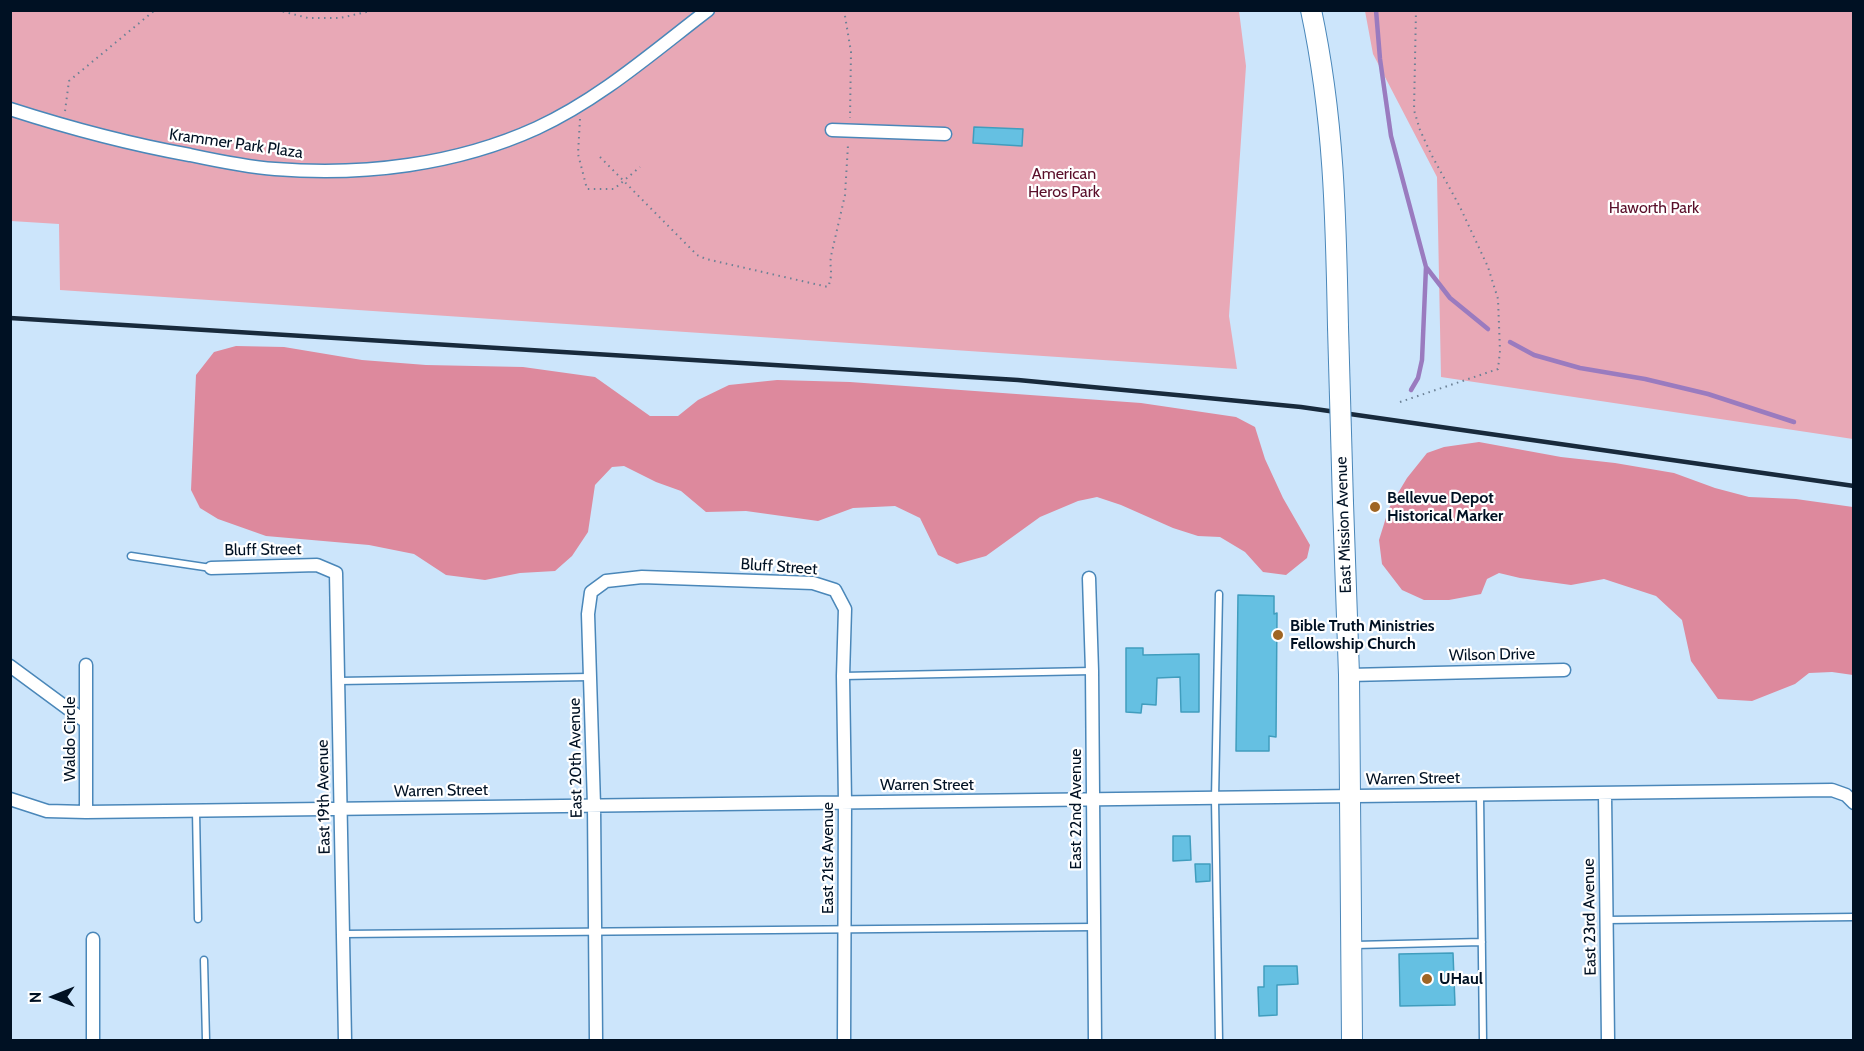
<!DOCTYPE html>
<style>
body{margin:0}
#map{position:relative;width:1864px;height:1051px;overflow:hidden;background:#cce5fb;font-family:Cabin,sans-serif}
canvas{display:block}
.frame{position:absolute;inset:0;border:12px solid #001123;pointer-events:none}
.north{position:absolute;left:24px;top:967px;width:60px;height:60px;-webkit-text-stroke:4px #fff;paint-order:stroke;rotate:269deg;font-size:16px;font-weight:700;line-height:24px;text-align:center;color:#001123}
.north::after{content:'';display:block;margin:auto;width:21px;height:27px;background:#001123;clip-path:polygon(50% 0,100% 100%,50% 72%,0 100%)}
</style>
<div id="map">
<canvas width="1864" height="1051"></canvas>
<div class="frame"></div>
<div class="north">N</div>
</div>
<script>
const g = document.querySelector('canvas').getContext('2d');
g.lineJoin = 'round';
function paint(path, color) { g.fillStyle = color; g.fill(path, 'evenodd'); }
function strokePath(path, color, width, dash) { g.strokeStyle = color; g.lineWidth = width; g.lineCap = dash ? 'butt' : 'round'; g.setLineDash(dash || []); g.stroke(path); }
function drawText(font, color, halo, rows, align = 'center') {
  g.font = font + ' Cabin,sans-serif'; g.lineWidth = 4.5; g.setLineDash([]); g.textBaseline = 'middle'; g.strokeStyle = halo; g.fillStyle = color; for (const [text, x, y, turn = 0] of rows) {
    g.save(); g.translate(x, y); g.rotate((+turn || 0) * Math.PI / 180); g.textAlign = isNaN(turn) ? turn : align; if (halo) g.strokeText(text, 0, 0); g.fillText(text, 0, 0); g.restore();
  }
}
paint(new Path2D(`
 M10 11H1239L1246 66 1229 316 1237 369 60 290 59 224 11 221Z
 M1365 11H1853V439L1441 377 1437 177 1373 54Z`), '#e8a8b6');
paint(new Path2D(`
 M236 346 284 347 362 360 426 365 523 367 595 377 650 416H678L698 400 729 385 777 380 850 382 1141 403 1236 417 1255 427 1265 459 1283 498 1310 545 1307 558 1286 575 1263 572 1245 552 1220 537 1198 536 1173 528 1121 505 1097 497 1078 501 1040 517 986 556 957 564 938 555 920 518 895 506 853 508 818 521 746 511 706 512 681 491 656 482 624 466 612 467 595 485 588 532 572 556 555 571 520 573 485 580 446 575 414 554 369 545 266 536 218 519 200 508 191 490 196 375 214 352Z
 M1479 442 1561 457 1615 463 1674 473 1715 488 1749 497 1796 499 1853 507V675L1832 672 1809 673 1795 684 1752 701 1718 699 1691 661 1682 620 1656 596 1604 579 1571 585 1520 578 1499 573 1487 579 1481 594 1449 600H1424L1402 590 1382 564 1379 540 1389 508 1407 478 1427 453 1444 447Z`), '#dd899d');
strokePath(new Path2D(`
 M1376 10 1380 59 1391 136 1426 267 1422 360 1418 378 1411 390
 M1426 267 1450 298 1488 329
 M1510 342 1534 355 1580 368 1645 379 1708 394 1794 422`), '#9a7bbf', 4.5);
const building = new Path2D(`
 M974 127 1023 129 1022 146 973 143Z
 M1238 595 1274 596V614L1277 613 1276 737 1269 736V751H1236Z
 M1126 648H1143V655L1199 654V712H1181L1180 677 1157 678 1156 705 1142 704 1141 713 1126 712Z
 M1173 836H1190L1191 860 1173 861Z
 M1195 864H1210V881L1196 882Z
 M1453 953 1455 1005 1400 1006 1399 954Z
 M1264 966H1297L1298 984 1277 985V1015L1259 1016 1258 987H1264Z`);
paint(building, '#65c0e2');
strokePath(building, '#409dbe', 1.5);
const lane = new Path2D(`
 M131 556 211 568
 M1219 594 1215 799 1219 1040
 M843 676 1092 671
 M338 681 590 677
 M1480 795 1483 1040
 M196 811 198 919
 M1606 920 1854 917
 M343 934 1094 927
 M1355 945 1482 942
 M204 960 206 1040`);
const street = new Path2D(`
 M10 109C69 128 129 144 190 155 218 161 247 167 275 169 363 176 456 165 537 128 600 99 653 52 708 10
 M832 130 945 134
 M211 568 317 565 336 573 345 1040
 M1089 578 1092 671 1095 1040
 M86 665V812
 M10 666 86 722
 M1349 675 1564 670
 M1605 794 1608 1040
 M10 799 47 811 86 812 1832 790 1846 795 1854 803
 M93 939V1040
 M596 1040 594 805 588 614 591 592 606 581 642 577 813 583 835 590 845 609 843 676 845 802 844 1040`);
const primary = new Path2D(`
 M1311 10C1334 117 1336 218 1338 327
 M1343 503 1349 675 1352 1040`);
strokePath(lane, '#4a87b9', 9);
strokePath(street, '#4a87b9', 15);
strokePath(primary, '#4a87b9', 22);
strokePath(new Path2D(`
 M277 10 308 18H340L375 10
 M844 10 851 52 850 118
 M65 111 69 81 155 10
 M580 119 578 154 587 189H614L640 167
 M600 157 697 255 706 259 828 287C834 272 829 269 831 256L845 195 848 145
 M1400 402 1498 369 1500 351 1498 299 1488 267 1460 207 1431 154 1420 130 1414 110 1416 10`), '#6c8195', 2, [1.5, 4.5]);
strokePath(lane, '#fff', 6);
strokePath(street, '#fff', 12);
strokePath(primary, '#fff', 20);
strokePath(new Path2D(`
 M10 318 1018 380 1187 396 1301 407 1854 486`), '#182a3c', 4.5);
const primaryBridge = new Path2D(`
 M1338 327 1343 503`);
strokePath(primaryBridge, '#4a87b9', 22, []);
strokePath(primaryBridge, '#fff', 20);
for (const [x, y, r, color] of [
 [1375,507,6,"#9f6524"],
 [1278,635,6,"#9f6524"],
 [1427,979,6,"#9f6524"]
]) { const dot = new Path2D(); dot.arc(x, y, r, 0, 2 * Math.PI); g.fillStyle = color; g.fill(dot); strokePath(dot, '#fff', 2); }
drawText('16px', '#001123', '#fff', [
 ["Krammer Park Plaza",236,144,8],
 ["East Mission Avenue",1344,525,-92],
 ["Bluff Street",263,550,-1],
 ["Bluff Street",779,567,4],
 ["Wilson Drive",1492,655,-1],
 ["Waldo Circle",70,739,-90],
 ["East 20th Avenue",576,758,-91],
 ["Warren Street",1413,779,-1],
 ["Warren Street",927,785],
 ["Warren Street",441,791,-1],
 ["East 19th Avenue",324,797,-91],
 ["East 22nd Avenue",1076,809,-90],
 ["East 21st Avenue",828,858,-90],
 ["East 23rd Avenue",1590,917,-91]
]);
drawText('16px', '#5a0f2a', '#fff', [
 ["American",1064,174],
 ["Heros Park",1064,192],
 ["Haworth Park",1654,208]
]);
drawText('bold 16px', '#001123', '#fff', [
 ["Bellevue Depot",1387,498],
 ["Historical Marker",1387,516],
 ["Bible Truth Ministries",1290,626],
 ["Fellowship Church",1290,644],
 ["UHaul",1439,979]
], 'left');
</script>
